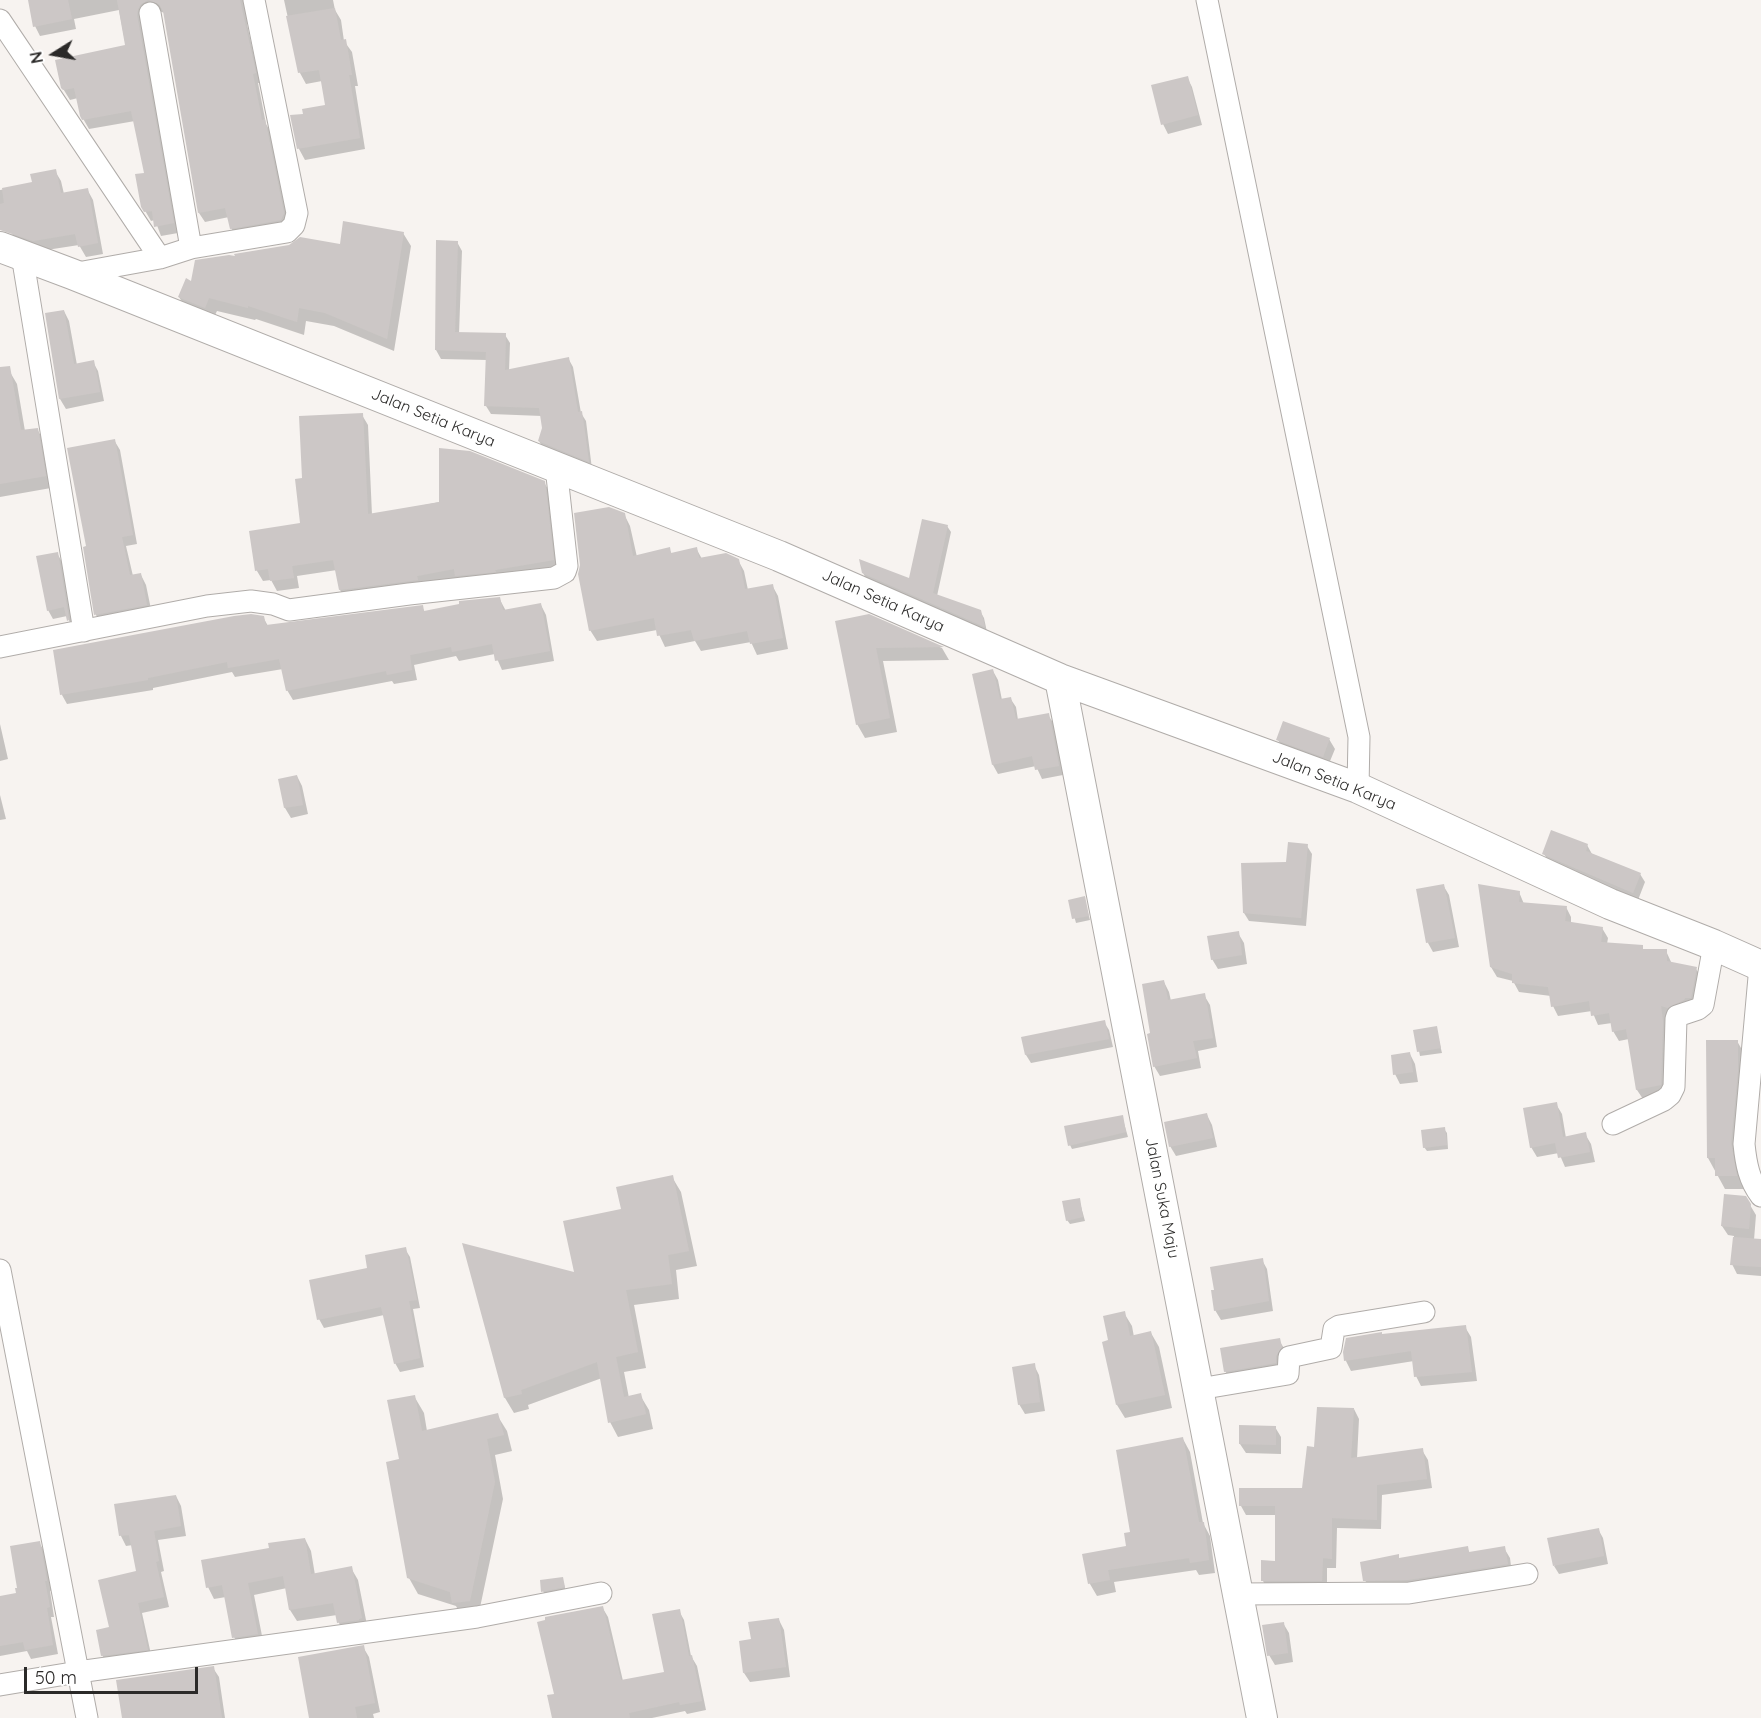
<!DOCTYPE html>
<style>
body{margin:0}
#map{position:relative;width:1761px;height:1718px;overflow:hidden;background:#f7f3f0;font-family:Quicksand,sans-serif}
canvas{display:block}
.north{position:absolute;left:24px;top:24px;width:60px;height:60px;-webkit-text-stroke:4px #fff;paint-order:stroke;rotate:259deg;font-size:16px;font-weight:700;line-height:24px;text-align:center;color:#2b2a29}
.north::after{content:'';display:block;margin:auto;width:21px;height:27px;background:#2b2a29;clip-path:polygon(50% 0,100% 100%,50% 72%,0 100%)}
.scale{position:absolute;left:24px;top:1667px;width:174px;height:27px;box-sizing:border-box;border:3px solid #2b2a29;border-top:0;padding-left:8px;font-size:18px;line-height:21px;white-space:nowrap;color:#2b2a29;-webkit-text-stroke:4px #fff;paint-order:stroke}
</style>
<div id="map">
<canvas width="1761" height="1718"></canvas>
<div class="north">N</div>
<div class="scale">50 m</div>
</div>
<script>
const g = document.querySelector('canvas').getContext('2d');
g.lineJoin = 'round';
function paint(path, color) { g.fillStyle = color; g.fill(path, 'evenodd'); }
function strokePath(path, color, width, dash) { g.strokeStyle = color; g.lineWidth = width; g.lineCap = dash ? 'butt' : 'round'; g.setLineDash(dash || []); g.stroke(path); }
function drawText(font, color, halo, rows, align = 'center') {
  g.font = font + ' Quicksand,sans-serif'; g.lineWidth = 5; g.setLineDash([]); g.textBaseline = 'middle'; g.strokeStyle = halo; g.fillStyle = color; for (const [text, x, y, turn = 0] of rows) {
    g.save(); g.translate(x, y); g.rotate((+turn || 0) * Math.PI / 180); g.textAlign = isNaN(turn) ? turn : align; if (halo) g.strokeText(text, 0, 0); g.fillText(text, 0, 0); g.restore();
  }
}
paint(new Path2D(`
 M29 0H247V24L260 83H258L266 124 270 131 289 223 237 238 231 228 229 217 205 222 199 213 165 13 155 10 178 233 161 236 155 220 151 221 143 207 146 174 135 121 89 129 81 115 78 98 70 100 62 87 126 47 119 10 74 19 76 29 40 36 35 26Z
 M284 0H333L335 10 341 20 344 41 352 52 358 86H355L365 149 305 160 299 149 292 117 304 115 327 106 322 81 306 84 300 73Z
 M1187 77 1192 87 1202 125 1168 134 1163 124Z
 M55 171 61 181 64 194 87 189 93 200 103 254 86 257 79 245 40 251 17 243 11 232 0 223V190L34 184Z
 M403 233 411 246 394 351 334 326 306 321 304 335 256 319 255 320 217 311 212 321 187 310 179 297 192 283 237 258 290 246 341 245Z
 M457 242 462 251 459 334 505 335 510 343 509 371 568 358 573 367 581 413 586 421 592 469 544 450 539 441 544 428 542 416 491 414 486 406 487 360 441 359 436 350Z
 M64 311 69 321 77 365 93 362 98 371 104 401 66 409 60 399 46 314Z
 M10 372 17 384 25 431 37 429 44 441 51 488 0 497V374Z
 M362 415 368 425 372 515 544 482 550 493 558 570 346 600 340 590 337 570 297 576 299 588 277 591 271 580 263 581 257 571 251 532 301 524 303 479Z
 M114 440 120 450 137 544 126 546 133 576 141 575 146 585 152 614 101 624 96 615 85 548 88 547Z
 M624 514 630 526 637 557 669 549 672 554 696 548 702 559 738 560 744 571 748 590 772 585 778 596 788 649 757 655 751 642 701 651 695 641 665 647 657 630 597 641 590 630Z
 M947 526 951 532 937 596 980 611 984 618 987 632 867 580 863 573 910 580Z
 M57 553 62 562 73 629 67 616 53 619 48 610Z
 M499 598 506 611 541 605 546 615 554 661 502 670 495 654 459 661 456 656 414 665 417 680 394 684 392 681 293 700 287 690 283 669 235 677 232 672 153 688V690L67 704 62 695 54 651 263 617 268 626 422 607 425 612Z
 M868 616 942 648 949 660 883 661 897 732 865 738 857 724Z
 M993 671 998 680 1002 700 1010 698 1016 707 1018 720 1048 715 1054 724 1063 775 1042 779 1036 766 998 774 993 765 974 675Z
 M0 724 8 759 0 761Z
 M1329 739 1335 749 1328 766 1283 749 1278 740Z
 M297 776 302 786 308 814 291 818 285 808 279 780Z
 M0 795 6 819 0 820Z
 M1587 845 1592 854 1640 874 1645 882 1638 900 1549 862 1544 854Z
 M1307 846 1312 854 1306 926 1249 921 1244 913 1287 863Z
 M1443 885 1449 895 1459 947 1433 952 1428 943Z
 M1519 892 1524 904 1566 907 1571 917V923L1602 928 1608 938 1607 944 1642 947 1644 951H1666L1672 964 1696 969 1702 978 1696 1007 1674 1017 1665 1015 1668 1033 1666 1094 1643 1099 1637 1090 1629 1039 1619 1041 1613 1031 1612 1023 1598 1025 1592 1011 1558 1016 1553 1006 1551 996 1519 992 1513 981 1497 977 1491 967Z
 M1084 898 1090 920 1076 923 1070 901Z
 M1238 933 1244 943 1247 964 1218 969 1212 959Z
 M1164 982 1169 992 1171 1001 1204 995 1210 1005 1217 1047 1198 1051 1201 1068 1160 1076 1154 1066 1151 1035Z
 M1104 1022 1109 1030 1113 1047 1031 1063 1026 1055 1023 1038Z
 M1436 1028 1442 1053 1420 1056 1415 1031Z
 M1737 1041 1745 1055 1738 1158 1744 1189H1725L1708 1158Z
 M1410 1054 1415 1064 1418 1082 1400 1084 1395 1074Z
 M1556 1104 1562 1114 1566 1138 1585 1134 1591 1144 1595 1162 1565 1167 1559 1153 1537 1157 1531 1147Z
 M1207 1115 1212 1125 1217 1147 1176 1156 1170 1146Z
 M1122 1116 1128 1137 1072 1149 1070 1145Z
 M1444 1129 1447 1133 1448 1149 1427 1151 1424 1147Z
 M672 1177 681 1192 697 1266 676 1270 679 1299 634 1305 646 1368 624 1372 629 1398 640 1395 649 1410 653 1429 618 1437 610 1422 602 1378 528 1405 529 1409 514 1413 505 1398 464 1245 576 1274 623 1211Z
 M1079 1199 1085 1221 1070 1224 1067 1220Z
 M1750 1205 1756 1215 1754 1240H1761V1276L1737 1274 1732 1264 1734 1236 1728 1235 1722 1226Z
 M405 1249 410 1257 420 1308 413 1309 424 1367 400 1372 395 1363 384 1315 324 1328 319 1319 369 1269Z
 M1262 1260 1267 1269 1273 1311 1221 1320 1215 1310Z
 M1124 1313 1132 1326 1134 1337 1151 1333 1159 1347 1172 1408 1125 1418 1117 1405 1104 1343 1110 1342Z
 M1465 1327 1471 1337 1477 1381 1421 1386 1416 1376 1414 1361 1351 1371 1346 1361 1344 1352 1382 1335Z
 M1279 1340 1285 1350 1281 1366 1231 1381 1225 1371Z
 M1034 1365 1039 1375 1045 1411 1025 1414 1019 1404Z
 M414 1396 424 1413 427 1431 497 1415 507 1431 512 1451 495 1455 503 1499 478 1617 463 1619 456 1606 418 1594 409 1578 401 1460Z
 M1354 1409 1359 1419 1357 1459 1422 1450 1428 1460 1432 1488 1382 1495 1381 1529 1337 1528 1336 1568H1327V1590H1268L1263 1581 1276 1562 1277 1515H1246L1241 1506 1303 1490 1316 1449Z
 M1275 1427 1281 1437V1454L1246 1453 1240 1444Z
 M1183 1439 1190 1452 1203 1523 1210 1536 1215 1573 1199 1575 1196 1570 1114 1582 1116 1592 1097 1596 1090 1584 1084 1555 1127 1547 1132 1533Z
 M176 1496 181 1506 186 1536 158 1540 164 1571 161 1572 169 1607 142 1613 152 1659 108 1665 102 1655 111 1628 138 1572 133 1545 126 1546 121 1536 116 1506Z
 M1598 1529 1603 1538 1608 1564 1559 1574 1554 1566Z
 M305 1539 311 1551 315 1575 351 1568 358 1580 368 1630 345 1635 339 1623 337 1615 297 1621 290 1610 287 1588 254 1595 264 1646 241 1649 234 1637 226 1597 214 1599 208 1587 271 1550Z
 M39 1542 44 1551 52 1590 50 1591 54 1617H51L58 1654 31 1659 27 1651 0 1656V1598L18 1594Z
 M1467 1548 1470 1553 1504 1548 1510 1558 1512 1574 1370 1590 1365 1580 1400 1559Z
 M562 1578 566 1591 545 1595 543 1591Z
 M602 1607 608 1617 623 1681 665 1673 679 1611 684 1620 691 1656 697 1666 706 1710 687 1714 685 1711 652 1718H554L556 1695Z
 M779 1620 784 1630 790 1677 750 1682 744 1673 752 1641Z
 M1283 1623 1289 1633 1293 1662 1275 1665 1269 1655Z
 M363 1647 369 1657 380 1712 373 1714 374 1718H312Z
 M213 1668 219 1677 225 1718H123Z`), '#0003');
paint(new Path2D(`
 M28 0H68L72 19 33 27Z
 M117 0H240L256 73 253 74 262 120 265 119 284 213 281 220 230 229 225 208 198 213 163 11 159 4 148 0 141 4 138 9 137 15 174 223 154 227 152 211 144 212 141 207 135 174 144 173 131 111 82 120 80 116 74 88 63 90 61 88 55 60 125 45Z
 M335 8 341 40 346 39 352 75H349L360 138 297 149 290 115 303 114 302 109 325 105 319 70 298 73 286 16Z
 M1188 76 1198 115 1161 125 1151 85Z
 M56 169 61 193 88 188 98 243 78 247 75 234 33 241 0 230V204L4 203 2 188 32 182 30 174Z
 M343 221 404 232 387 339 325 313 299 308 297 322 248 306V308L209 298 205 308 178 297 186 278 191 281 195 260 229 255 235 256 234 254 289 245 300 237 340 244Z
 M436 240 458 241 455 332 506 333 505 370 569 357 578 412 582 411 589 462 538 441 542 428 539 408 484 406 486 352 435 350Z
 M64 310 74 364 94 360 100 392 59 399 45 313Z
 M10 366 21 430 38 428 46 476 0 484V367Z
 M363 413 368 514 439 502V448L470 451 545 481 554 560 495 570 496 572 455 576 454 569 417 576 418 580 339 590 333 560 292 566 294 578 270 581 268 569 255 571 249 531 300 523 295 479 302 478 299 416Z
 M115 439 133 535 122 537 130 575 141 573 147 605 94 615 83 547 86 546 67 448Z
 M609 507 625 513 633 556 670 547 671 553 697 547 699 558 726 553 739 559 745 589 773 584 783 638 750 644 747 631 694 641 691 630 657 636 654 618 589 631 578 574 580 565 574 513Z
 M922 519 948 525 933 593 981 610 985 627 862 573 859 559 909 578Z
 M58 552 69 620 67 621 64 607 47 611 36 556Z
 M500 597 503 610 541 603 550 651 495 661 492 644 452 652 451 647 410 655 412 670 387 675 386 671 286 691 279 659 228 668 227 662 148 678V680L60 695 53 650 234 616 251 614 264 616 266 625 423 605 424 611 459 604V601Z
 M869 614 944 647 876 648 890 718 856 725 835 621Z
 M993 669 1000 699 1011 697 1016 719 1049 713 1059 766 1035 770 1032 756 992 765 972 674Z
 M1283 721 1330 738 1323 757 1276 740Z
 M297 775 303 805 284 808 278 779Z
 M1551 830 1588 844 1586 851 1641 873 1633 893 1542 854Z
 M1288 842 1308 844 1301 918 1243 913 1241 863 1286 862Z
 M1444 884 1455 938 1426 943 1416 889Z
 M1478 884 1520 891 1519 902 1567 906 1565 921 1603 927 1601 942 1643 945V949H1667V961L1697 967 1691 998H1685L1684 1000 1668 1008 1661 1006 1663 1022 1661 1085 1636 1090 1626 1029 1612 1032 1609 1013 1591 1016 1589 1001 1551 1007 1548 987 1512 983V974L1490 967Z
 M1085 896 1089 916 1072 919 1068 900Z
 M1239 931 1242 955 1211 960 1207 936Z
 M1164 980 1168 1000 1205 993 1213 1038 1193 1041 1197 1058 1153 1067 1147 1034 1150 1033 1142 984Z
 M1105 1020 1109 1039 1025 1055 1021 1037Z
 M1437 1026 1441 1048 1417 1052 1413 1030Z
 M1706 1040H1738V1070L1731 1143 1737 1176H1715V1158H1707Z
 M1410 1052 1413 1072 1393 1075 1391 1055Z
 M1557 1102 1563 1137 1586 1132 1590 1152 1558 1158 1555 1143 1530 1148 1523 1108Z
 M1207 1113 1213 1138 1169 1147 1164 1122Z
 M1123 1115 1126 1132 1068 1146 1064 1126Z
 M1445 1127 1447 1145 1423 1148 1421 1130Z
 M673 1175 689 1251 668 1255 672 1284 626 1290 638 1352 616 1357 624 1397 641 1393 646 1414 608 1423 597 1362 521 1390 522 1394 504 1398 462 1243 574 1272 563 1221 621 1209 616 1187Z
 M1724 1194 1746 1196 1751 1204 1749 1229 1721 1226Z
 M1080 1198 1083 1217 1066 1221 1062 1201Z
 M1733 1237 1761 1239V1267L1730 1265Z
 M406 1247 417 1300 409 1301 420 1358 394 1364 381 1307 317 1320 309 1280 367 1268 365 1255Z
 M1263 1258 1269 1301 1214 1311 1211 1290H1214L1210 1267Z
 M1125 1311 1130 1336 1151 1331 1165 1395 1116 1405 1102 1342 1108 1340 1103 1316Z
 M1466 1325 1472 1372 1414 1377 1411 1351 1344 1361 1343 1352 1346 1338 1382 1332V1334Z
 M1280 1338 1282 1347 1276 1356V1363L1224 1372 1220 1348Z
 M1035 1363 1040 1402 1018 1405 1012 1367Z
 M415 1395 422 1431 498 1413 504 1435 487 1439 495 1482 470 1601 452 1603 450 1592 407 1578 386 1462 399 1459 387 1400Z
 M1317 1407 1354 1408 1351 1458 1423 1448 1427 1479 1377 1485V1520L1332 1518V1559L1323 1558 1322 1581H1261V1560L1275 1561V1506H1239V1488H1302L1307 1446 1314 1447Z
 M1239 1425 1276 1426V1445L1239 1444Z
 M1183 1437 1199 1522H1204L1209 1560 1190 1563 1189 1558 1108 1570 1110 1580 1088 1584 1082 1554 1126 1546 1124 1533 1130 1532 1116 1450Z
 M176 1495 181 1526 154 1531 159 1561 156 1562 164 1597 138 1603 148 1650 101 1656 96 1630 109 1627 98 1580 136 1571 129 1535 119 1536 114 1504Z
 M1599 1528 1604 1556 1553 1566 1547 1538Z
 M305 1538 311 1574 352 1566 362 1618 359 1619V1620L337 1623 333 1603 289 1610 283 1576 248 1583 258 1634 232 1638 222 1585 206 1588 201 1560 269 1548 268 1543Z
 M40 1541 47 1581H45L50 1607 47 1608 53 1645 25 1650 23 1642 0 1646V1596L16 1593 15 1588H17L10 1546Z
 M1468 1546 1469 1552 1505 1546 1508 1564 1408 1580 1363 1581 1360 1562 1399 1554V1558Z
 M563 1577 565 1587 541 1592 540 1580Z
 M603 1606 621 1680 664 1672 652 1614 680 1609 689 1656 692 1655 702 1701 680 1705 679 1702 629 1713 630 1718H552L547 1695 554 1694 537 1622 545 1620V1617Z
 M779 1618 786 1667 743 1673 739 1641 751 1639 748 1622Z
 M1284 1622 1288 1653 1267 1656 1262 1625Z
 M364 1645 375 1703 355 1707 357 1718H309L298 1657Z
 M214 1666 222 1718H122L116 1680Z`), '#ccc7c6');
const street = new Path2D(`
 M1207 0 1359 737 1358 788
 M150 13 191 248
 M0 20 160 258
 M22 255 84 631
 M72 274 160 258 191 248 287 232 294 225 297 213 254 0
 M0 647 207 606 251 601 273 604 289 610 409 594 554 578 565 572 567 566 556 467
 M1760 966 1744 1144C1746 1164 1749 1180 1761 1196
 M1613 1124 1664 1100 1670 1095 1674 1087 1676 1019 1677 1016 1698 1009 1703 1005 1714 945
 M0 1270 87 1718
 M1199 1389 1288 1374 1289 1357 1331 1348 1334 1329 1339 1326 1424 1312
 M1237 1594 1409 1593 1527 1574
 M0 1685 78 1672 477 1617 601 1593`);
const secondary = new Path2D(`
 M0 247 72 274 779 556 1060 679 1358 788 1610 904 1714 945 1761 966
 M1060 679 1262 1718`);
strokePath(street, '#b0aca9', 23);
strokePath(secondary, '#b0aca9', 32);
strokePath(street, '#fff', 21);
strokePath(secondary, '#fff', 30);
drawText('16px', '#2b2a29', '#fff', [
 ["Jalan Setia Karya",433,418,22],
 ["Jalan Setia Karya",883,601,24],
 ["Jalan Setia Karya",1334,781,22],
 ["Jalan Suka Maju",1162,1198,79]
]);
</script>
